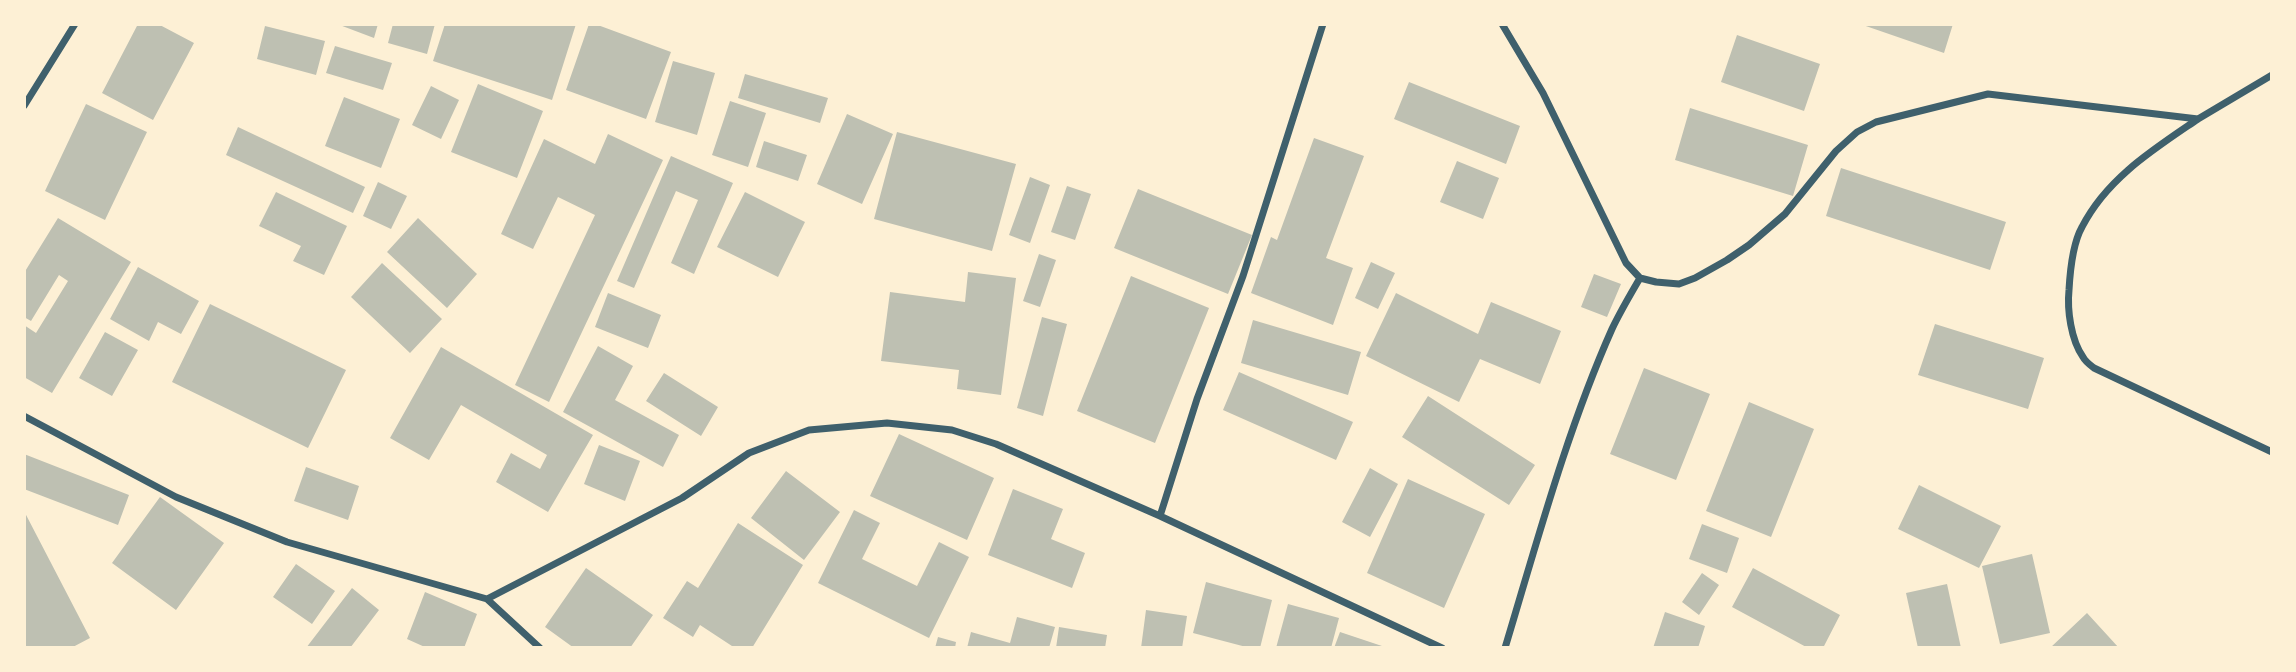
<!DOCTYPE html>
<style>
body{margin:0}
#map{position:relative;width:2296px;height:672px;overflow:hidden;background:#fdf0d5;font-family:"Roboto Serif",serif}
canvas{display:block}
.frame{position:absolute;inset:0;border:26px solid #fdf0d5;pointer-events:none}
</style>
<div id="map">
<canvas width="2296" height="672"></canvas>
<div class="frame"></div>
</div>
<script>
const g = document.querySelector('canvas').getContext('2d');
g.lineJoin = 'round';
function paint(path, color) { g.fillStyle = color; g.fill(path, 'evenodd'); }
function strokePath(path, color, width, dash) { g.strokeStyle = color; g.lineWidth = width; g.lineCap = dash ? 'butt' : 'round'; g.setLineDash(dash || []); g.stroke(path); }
paint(new Path2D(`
 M138 24H158L194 43 153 120 102 93Z
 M337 24H378L374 38Z
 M393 24H435L427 54 388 43Z
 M445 24H576L552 100 433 61Z
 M589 24H595L671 52 646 119 566 90Z
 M1860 24H1953L1944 53Z
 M265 26 325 41 316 75 257 59Z
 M1737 35 1820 64 1804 111 1721 82Z
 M335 46 392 63 383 90 326 73Z
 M673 61 715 73 697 135 655 122Z
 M745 74 828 98 820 123 738 98Z
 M1409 82 1520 126 1506 164 1394 119Z
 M478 84 543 111 517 178 451 152Z
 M431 86 459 100 441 139 412 125Z
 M344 97 400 119 381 168 325 146Z
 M730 101 766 113 748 167 712 155Z
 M86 104 147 132 105 220 45 191Z
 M1690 108 1808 145 1793 196 1675 160Z
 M847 114 893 134 862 204 817 184Z
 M238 127 365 187 353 213 226 155Z
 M897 132 1016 164 992 251 874 219Z
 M608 134 663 160 549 402 515 385 595 215 558 197 533 249 501 234 544 139 595 164Z
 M1314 138 1364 156 1326 258 1353 268 1333 325 1251 293 1271 237 1277 240Z
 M764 141 807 155 798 181 756 167Z
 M671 156 733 183 694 274 671 263 698 200 676 191 634 288 617 281Z
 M1457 161 1499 178 1483 219 1440 202Z
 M1841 168 2006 222 1990 270 1826 216Z
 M1030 177 1050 185 1030 243 1009 235Z
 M378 182 407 196 391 229 363 216Z
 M1067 186 1091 194 1075 240 1051 232Z
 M1138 189 1252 235 1228 294 1114 248Z
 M276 192 347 226 324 275 293 261 301 246 259 226Z
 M745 192 805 222 778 277 717 247Z
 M58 218 131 262 52 393 24 377V325L36 333 68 281 59 275 31 321 24 317V273Z
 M418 218 477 274 447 308 387 252Z
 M1039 254 1056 260 1040 307 1023 301Z
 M1371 262 1395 273 1378 309 1355 298Z
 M382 263 442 319 410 353 351 297Z
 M138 267 199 301 181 334 158 322 149 341 110 319Z
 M968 272 1016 278 1001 395 957 389 959 370 881 361 890 292 965 302Z
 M1594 274 1621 284 1607 317 1581 307Z
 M1131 276 1209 308 1155 443 1077 411Z
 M608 293 661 315 648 348 595 327Z
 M1396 293 1478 334 1491 302 1561 331 1540 384 1480 359 1459 402 1366 356Z
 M210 304 346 370 308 448 172 382Z
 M1042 317 1067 324 1043 416 1017 408Z
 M1253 320 1361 352 1348 395 1241 363Z
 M1935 324 2044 358 2028 409 1918 375Z
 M105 332 138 350 112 396 79 378Z
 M598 346 633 366 615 400 679 435 663 467 563 412Z
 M441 347 593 435 548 512 496 482 511 453 540 469 547 455 461 405 429 460 390 438Z
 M1644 368 1710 394 1676 480 1610 454Z
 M1239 372 1353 422 1336 460 1223 410Z
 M664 373 718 407 701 436 646 401Z
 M1428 396 1535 465 1509 505 1402 437Z
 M1749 402 1814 429 1771 537 1706 511Z
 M899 434 994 478 967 540 870 496Z
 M599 445 640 461 625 501 584 484Z
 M24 454 129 495 118 525 24 489Z
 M306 467 359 486 348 520 294 501Z
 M1370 468 1398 484 1370 537 1342 522Z
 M786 471 840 512 804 560 751 518Z
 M1408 479 1485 514 1444 608 1367 573Z
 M1919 485 2001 526 1979 568 1898 529Z
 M1013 489 1063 509 1051 539 1085 553 1072 588 988 555Z
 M160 497 224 543 176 610 112 563Z
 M854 510 880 523 862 559 917 586 939 542 969 557 929 638 818 583Z
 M24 511 90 638 71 648H24Z
 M738 523 803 565 752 648H735L700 625 693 637 663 618 687 581 698 588Z
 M1702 524 1739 538 1727 573 1689 559Z
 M2032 554 2050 633 2000 644 1982 566Z
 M296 564 335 591 312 624 273 597Z
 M586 568 653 615 630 648H574L545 627Z
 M1753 568 1840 615 1823 648H1808L1732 607Z
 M1702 573 1719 585 1699 615 1682 602Z
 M1206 582 1272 600 1260 648H1250L1193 633Z
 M1947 584 1961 648H1918L1906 593Z
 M352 588 379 610 350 648H306Z
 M425 592 477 614 464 648H427L407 639Z
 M1288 604 1339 618 1331 648H1276Z
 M1146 610 1187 616 1182 648H1141Z
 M1665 612 1705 626 1698 648H1653Z
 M2087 613 2119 648H2050Z
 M1017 617 1055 627 1049 648H967L971 632 1010 643Z
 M1059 627 1107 635 1105 648H1056Z
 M1340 632 1385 647V648H1334Z
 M938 637 956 642 955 648H935Z`), '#bec0b2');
strokePath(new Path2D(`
 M1502 24 1543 93 1626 263 1640 278 1656 282 1679 284 1695 278 1727 260 1749 245 1785 214 1836 151 1857 132 1876 122 1988 94 2198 119 2272 75
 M24 106 75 24
 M2198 119C2154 149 2107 178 2082 227 2073 243 2070 272 2069 290 2067 310 2071 340 2083 357 2085 361 2090 365 2094 368L2272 452
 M24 416 176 497 287 542 487 599 540 648
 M1160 516 1197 399 1243 276 1323 24
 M487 599 682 498 749 453 809 430 887 423 952 430 996 444 1160 516 1442 648
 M1505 648C1537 542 1567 430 1612 329 1620 312 1630 295 1640 278`), '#3f606c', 7);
</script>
